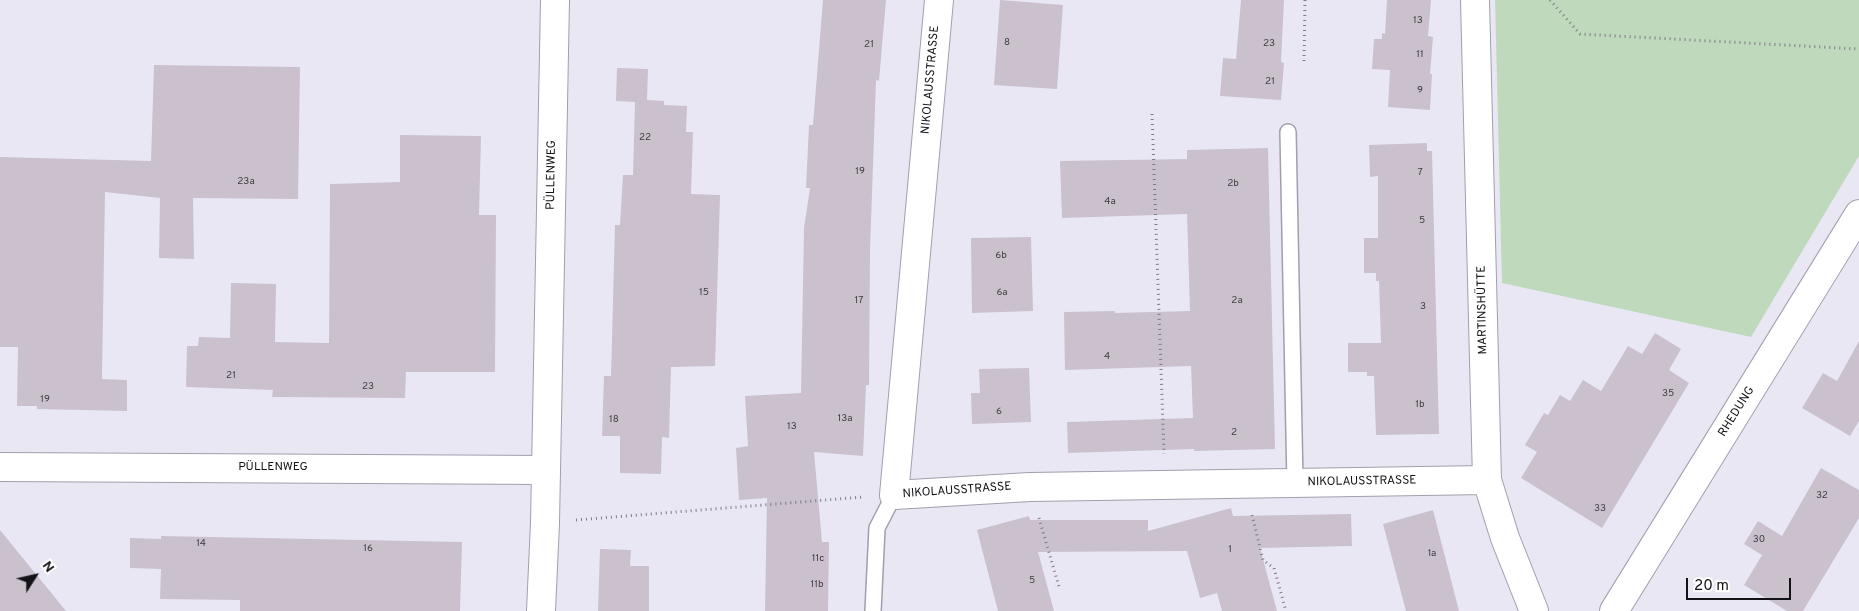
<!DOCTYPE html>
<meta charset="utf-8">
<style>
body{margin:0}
#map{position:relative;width:1859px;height:611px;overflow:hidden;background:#eae7f5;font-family:Overpass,sans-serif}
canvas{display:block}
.north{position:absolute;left:10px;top:551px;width:50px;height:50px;-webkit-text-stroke:4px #fff;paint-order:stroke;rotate:55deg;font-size:14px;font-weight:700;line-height:20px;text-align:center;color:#131217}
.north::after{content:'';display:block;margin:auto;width:18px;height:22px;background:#131217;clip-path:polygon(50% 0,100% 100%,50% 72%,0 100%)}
.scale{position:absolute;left:1686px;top:578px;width:105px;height:22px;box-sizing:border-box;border:2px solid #131217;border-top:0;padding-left:6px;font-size:15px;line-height:18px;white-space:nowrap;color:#131217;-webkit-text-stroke:4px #fff;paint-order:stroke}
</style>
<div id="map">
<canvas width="1859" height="611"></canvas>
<div class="north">N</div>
<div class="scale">20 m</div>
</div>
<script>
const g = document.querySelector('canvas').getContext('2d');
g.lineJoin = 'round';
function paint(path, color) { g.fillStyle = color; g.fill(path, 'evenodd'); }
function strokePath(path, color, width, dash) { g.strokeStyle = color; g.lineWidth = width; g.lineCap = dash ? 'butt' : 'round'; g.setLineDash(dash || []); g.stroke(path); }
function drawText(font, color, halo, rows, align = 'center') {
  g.font = font + ' Overpass,sans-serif'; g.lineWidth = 5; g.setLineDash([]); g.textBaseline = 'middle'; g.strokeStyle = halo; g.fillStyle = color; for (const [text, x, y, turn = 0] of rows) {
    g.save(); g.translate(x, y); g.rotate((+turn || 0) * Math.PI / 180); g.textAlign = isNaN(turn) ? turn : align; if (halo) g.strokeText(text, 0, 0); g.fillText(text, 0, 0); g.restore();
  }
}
paint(new Path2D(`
 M1495 0H1859V156L1751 337 1502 283Z`), '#bfd9bc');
paint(new Path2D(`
 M823 0H886L879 81 876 80 870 251 869 385H866L863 456 814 452 822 542H829L828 611H765L767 498 739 500 736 448 748 446 745 396 801 393 804 228 810 188H806L809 125H813Z
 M1000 0 1063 5 1057 89 994 85Z
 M1241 0H1284L1281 62 1284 63 1281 100 1220 96 1223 58 1236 59Z
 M1387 0H1431L1428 36 1433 37 1430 74H1432L1430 110 1388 107 1390 70 1372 69 1374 39H1382V33L1385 34Z
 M154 65 300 67 298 199 193 198 194 259 159 258 160 198 105 192 102 379 127 380V411L37 409V406H17L18 347H0V157L151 161Z
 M617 68 648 69 647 100 664 101V105L687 106 686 132H693L691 194 720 195 715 366 671 367 669 438 662 437 661 474 620 473V436H602L604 376H611L615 225H620L623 175H633L635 102 616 101Z
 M400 135 481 136 479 215H496L495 372H406L405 398 272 397 273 390 186 387 187 346H198L199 337 230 338 231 283 276 284 275 342 329 343 330 184 400 182Z
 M1427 143V151H1432L1439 434 1376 435 1374 376H1367V372H1348V343H1381L1379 281H1376V273H1364V238H1378V176L1370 177 1369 145Z
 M1268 148 1275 449 1194 451V449L1068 453 1067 422 1193 418 1191 366 1065 370 1064 312 1115 311V313L1190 311 1187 214 1062 218 1060 161 1187 159V150Z
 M1031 237 1033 311 972 313 971 238Z
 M1655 333 1681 349 1669 370 1689 383 1602 528 1521 478 1537 452 1525 445 1544 413 1548 415 1560 395 1570 401 1583 380 1601 391 1628 346 1642 354Z
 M1859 341V421L1850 436 1802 408 1823 373 1837 381Z
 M1029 368 1031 422 972 424 971 393H980L979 369Z
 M1821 468 1859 490V518L1803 611H1787L1744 585 1762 555 1744 544 1758 521 1782 536Z
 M1231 508 1233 516 1351 514 1352 546 1260 548 1277 611H1222L1217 593 1200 598 1187 551 1038 552 1054 611H998L977 530 1029 516 1030 520H1148V531Z
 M1433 510 1459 611H1406L1383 524Z
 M0 530 66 611H0Z
 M161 536 462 542 460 611H240V600L160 599 161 569 130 568V538L161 539Z
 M600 549 631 550 630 566H649V611H598Z`), '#cac1cd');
const lane = new Path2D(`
 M1288 132 1295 483
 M873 611 877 528 894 495`);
const street = new Path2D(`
 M939 0 894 495 1030 487 1487 480
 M1475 0 1487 480 1505 538 1534 611
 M0 467 545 470
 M541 611 545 523 555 0
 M1614 611 1859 214`);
strokePath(lane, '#a19fac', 18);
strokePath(street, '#a19fac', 30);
strokePath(new Path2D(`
 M1550 0 1580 34 1859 49
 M1304 61 1305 0
 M1152 114 1164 454
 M1252 515 1263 560 1274 568 1286 611
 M1039 518 1060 590
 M576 520 863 497`), '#7d7b85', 3, [1, 4]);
strokePath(lane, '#fff', 15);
strokePath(street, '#fff', 28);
drawText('10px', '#413e44', null, [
 ["13",1418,21],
 ["8",1007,43],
 ["23",1269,44],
 ["21",869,45],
 ["11",1420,55],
 ["21",1270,82],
 ["9",1420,91],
 ["22",645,138],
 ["19",860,172],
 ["7",1420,173],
 ["23a",246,182],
 ["2b",1233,184],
 ["4a",1110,202],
 ["5",1422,221],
 ["6b",1001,256],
 ["15",704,293],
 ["6a",1002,293],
 ["17",859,301],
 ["2a",1237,301],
 ["3",1423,307],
 ["4",1107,357],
 ["21",231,376],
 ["23",368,387],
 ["35",1668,394],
 ["19",45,400],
 ["1b",1420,405],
 ["6",999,412],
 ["13a",845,419],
 ["18",614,420],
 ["13",792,427],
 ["2",1234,433],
 ["32",1822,496],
 ["33",1600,509],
 ["30",1759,540],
 ["14",201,544],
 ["16",368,549],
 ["1",1230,550],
 ["1a",1432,554],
 ["11c",818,559],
 ["5",1032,581],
 ["11b",817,585]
]);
drawText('12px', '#131217', '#fff', [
 ["NIKOLAUSSTRASSE",931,80,-85],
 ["PÜLLENWEG",552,175,-89],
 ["MARTINSHÜTTE",1483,310,-91],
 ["RHEDUNG",1737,412,-58],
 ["PÜLLENWEG",273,468],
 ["NIKOLAUSSTRASSE",1362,482,-1],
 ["NIKOLAUSSTRASSE",957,491,-4]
]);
</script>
